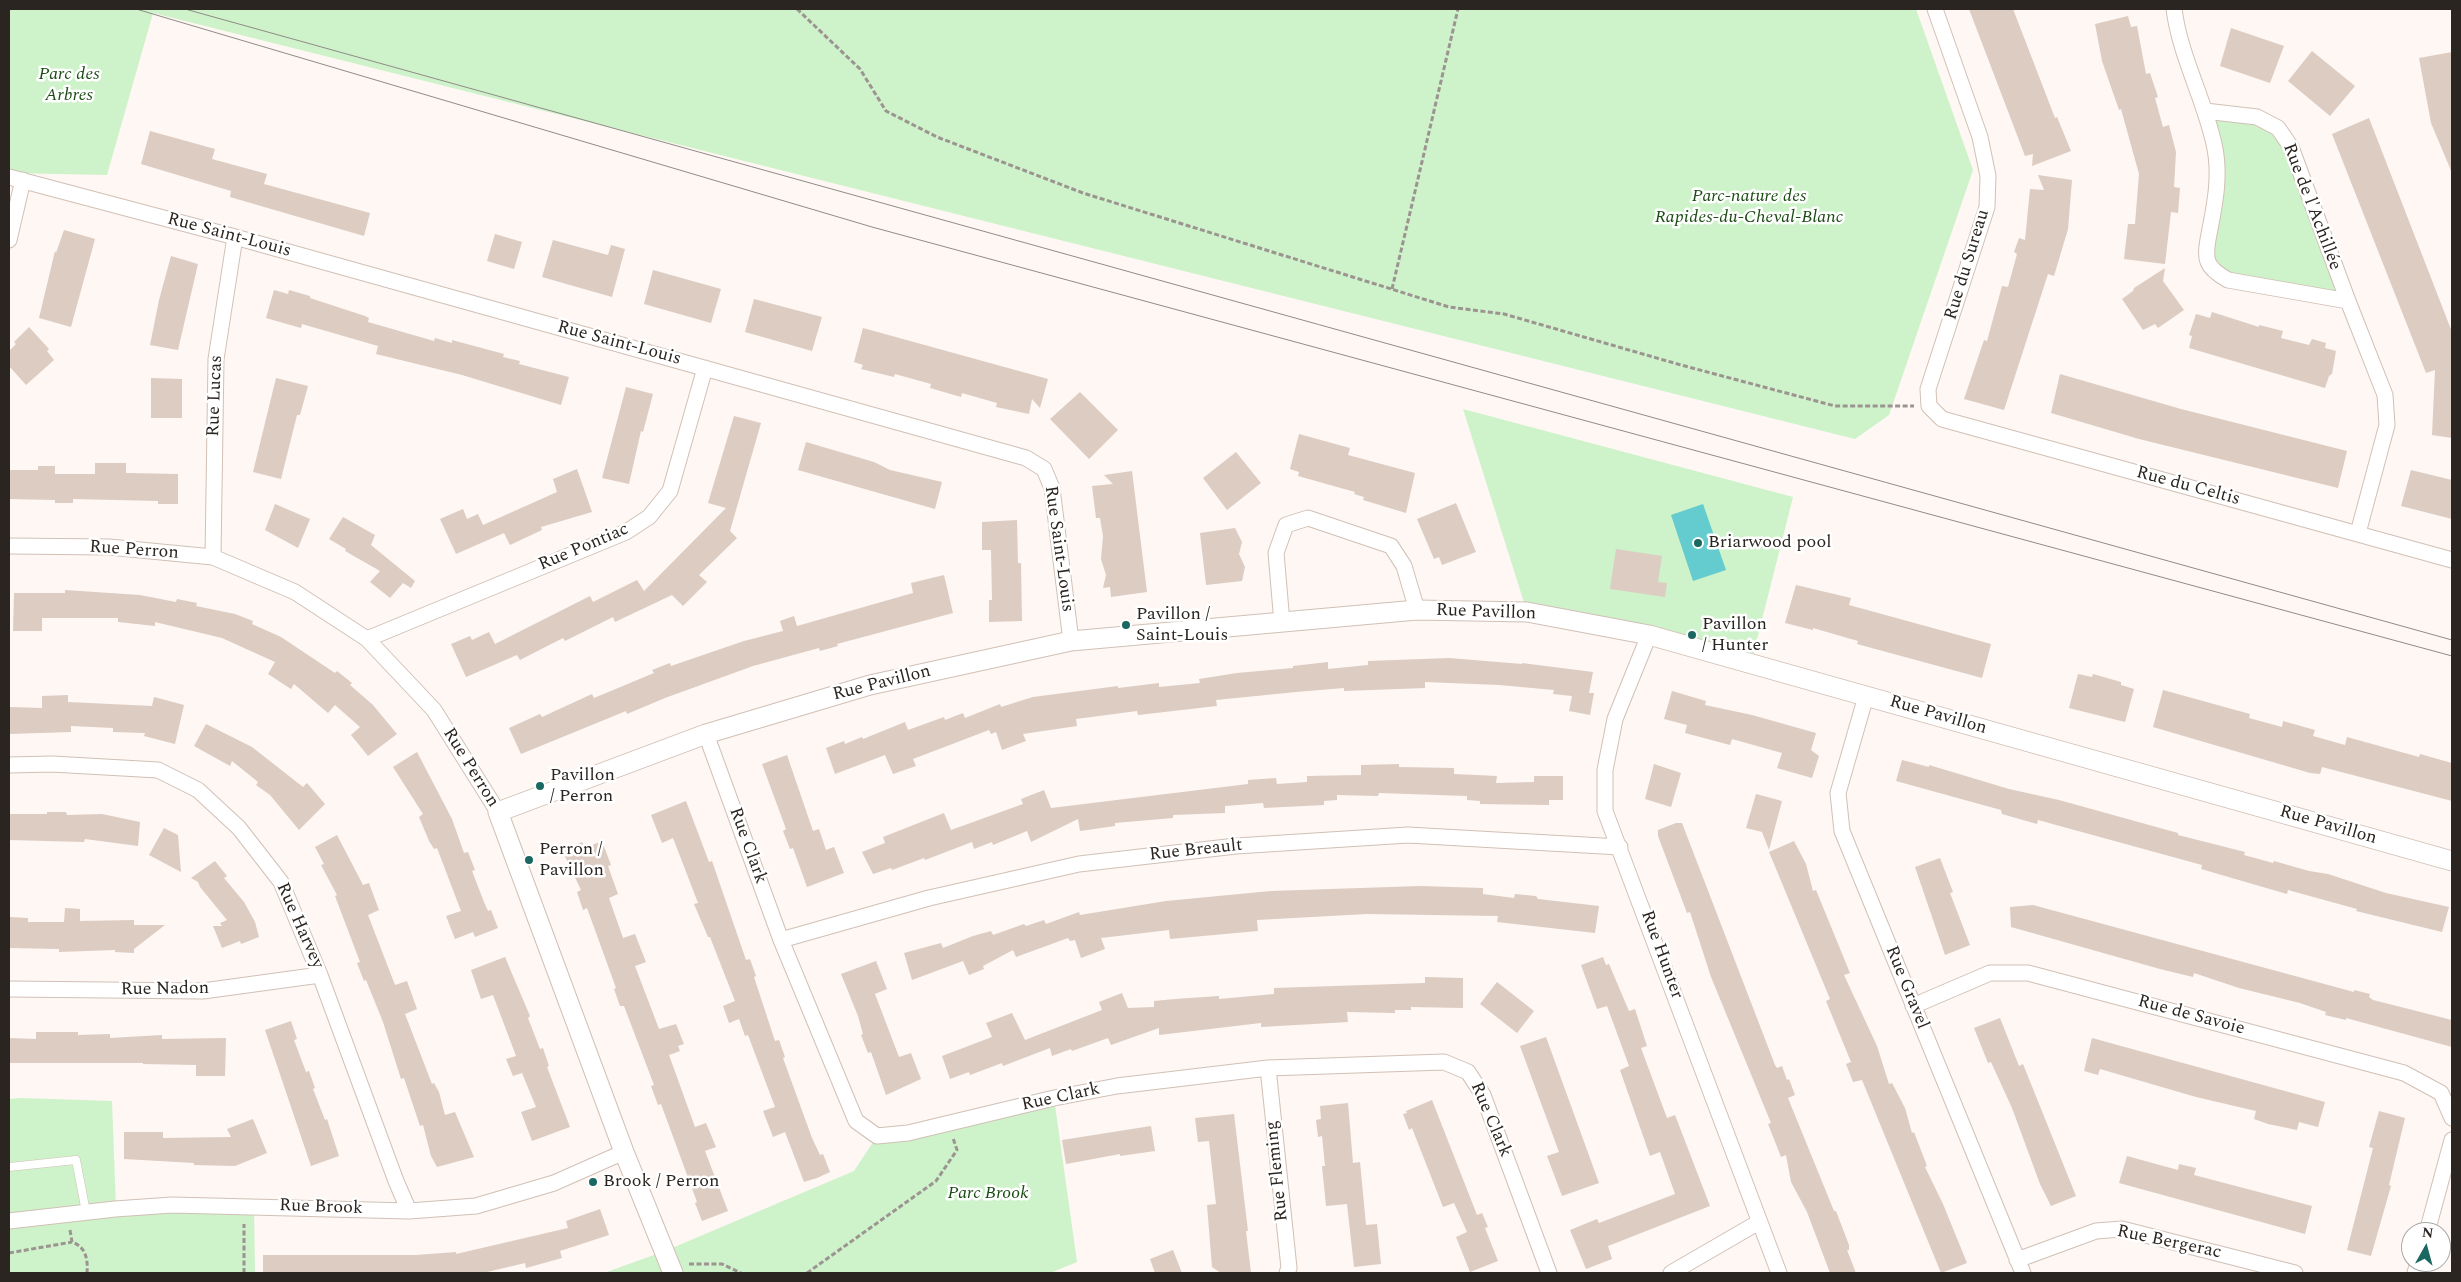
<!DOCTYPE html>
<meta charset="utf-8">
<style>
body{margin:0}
#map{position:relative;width:2461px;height:1282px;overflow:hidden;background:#fef7f3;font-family:Spectral,serif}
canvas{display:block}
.frame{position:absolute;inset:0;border:10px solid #2b2521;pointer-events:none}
.north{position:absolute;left:2401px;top:1222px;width:50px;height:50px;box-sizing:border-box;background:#fff;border:1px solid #aaa8a6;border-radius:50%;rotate:7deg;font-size:14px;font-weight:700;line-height:20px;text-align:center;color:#2b2521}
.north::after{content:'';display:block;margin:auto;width:18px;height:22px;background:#1b6762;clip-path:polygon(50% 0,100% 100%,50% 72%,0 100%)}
</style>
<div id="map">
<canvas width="2461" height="1282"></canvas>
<div class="frame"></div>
<div class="north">N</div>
</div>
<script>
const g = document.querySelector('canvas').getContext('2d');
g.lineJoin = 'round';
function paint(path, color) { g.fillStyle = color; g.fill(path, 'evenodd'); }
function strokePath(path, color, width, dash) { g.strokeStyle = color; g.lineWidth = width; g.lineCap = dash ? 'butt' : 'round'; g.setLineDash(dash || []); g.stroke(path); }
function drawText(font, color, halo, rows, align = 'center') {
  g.font = font + ' Spectral,serif'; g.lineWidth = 5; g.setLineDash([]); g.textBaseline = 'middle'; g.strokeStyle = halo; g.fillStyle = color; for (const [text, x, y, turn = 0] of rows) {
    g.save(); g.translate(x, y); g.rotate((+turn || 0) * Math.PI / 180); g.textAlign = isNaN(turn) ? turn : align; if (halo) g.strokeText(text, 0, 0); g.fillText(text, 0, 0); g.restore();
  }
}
paint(new Path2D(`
 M9 9H1916L1973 170 1889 415 1855 439 153 13 107 175 9 173Z
 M2205 111 2278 128 2348 301 2212 271 2218 188Z
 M1463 409 1793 497 1751 663 1527 612Z
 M21 1098 112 1101 116 1209 254 1206 255 1273H9V1099Z
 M1054 1098 1077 1262 1050 1273H604L665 1251 854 1171 877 1136Z`), '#cef2c9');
paint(new Path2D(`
 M1703 504 1726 570 1693 581 1671 515Z`), '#64cbcf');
paint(new Path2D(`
 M1969 9H2013L2055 118 2057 117 2071 151 2032 166 2033 154 2025 156Z
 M2128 16 2131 27 2137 26 2146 74 2150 73 2158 97 2155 98 2163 127 2169 125 2176 152 2174 187 2180 188 2178 213 2171 212 2165 264 2124 259 2128 224H2135L2139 174 2121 109 2119 110 2102 61 2095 24Z
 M2231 28 2284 46 2270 83 2220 66Z
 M2312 51 2355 86 2330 116 2288 81Z
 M2452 52V173L2431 123 2419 58Z
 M2369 118 2452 332V438L2432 435 2435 370 2426 373 2332 134Z
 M150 131 215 149 212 159 267 174 264 184 370 213 364 236 230 197 231 191 141 164Z
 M2038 175 2072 180 2068 229 2054 276 2048 274 2004 410 1964 399 1984 340 1987 341 2002 286 2008 287 2017 254 2014 252 2019 238 2025 240 2030 189 2044 190Z
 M64 230 95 239 71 327 39 318 55 251 56 253Z
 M495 234 522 242 514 269 487 261Z
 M553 240 608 255 611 245 625 249 612 297 542 277Z
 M171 256 198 264 178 350 150 345 159 300Z
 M2165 268 2163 281 2184 310 2158 328 2155 324 2143 330 2122 299 2133 291 2134 288Z
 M653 270 721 289 711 323 644 304Z
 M274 290 288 294 289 290 310 296V298L365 316 369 318 368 322 434 341 435 338 452 343V340L504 354 503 357 520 361 519 364 569 377 561 405 462 375 376 354 378 346 302 324 301 328 266 318Z
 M754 299 822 317 812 351 745 332Z
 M2212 312 2259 327V325L2283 331 2281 338 2309 345 2312 339 2326 343 2325 348 2336 351 2332 374 2329 376 2325 388 2189 348 2192 336 2189 335 2196 314 2210 318Z
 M29 327 49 349 47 351 54 360 26 385 9 366V351L16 344 14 342Z
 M863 328 1048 379 1040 408 1032 399 1029 414 996 407 997 403 962 393 961 397 930 388 931 384 895 374 894 377 861 369 863 365 854 362Z
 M2060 374 2181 409 2347 451 2338 488 2139 439 2051 413Z
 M151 378 182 379V418H151Z
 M276 378 308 386 300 415H297L281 479 253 472Z
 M626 387 653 394 643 432 641 431 629 484 602 478Z
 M1080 392 1118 430 1089 459 1050 419Z
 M734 416 761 423 730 531 737 538 699 575 707 582 683 606 672 595 615 622 613 617 565 641 563 638 520 660 517 655 466 677 451 644 470 636 472 640 489 632 495 644 590 596 593 602 637 580 644 591 726 508 708 503Z
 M1299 434 1350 448 1348 455 1415 473 1406 513 1363 500 1364 497 1354 494 1355 492 1298 476 1299 472 1290 469Z
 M806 442 874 462 890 470 942 482 935 509 798 470Z
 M1236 452 1261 483 1227 510 1203 478Z
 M95 463H126V473L178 474V504H158V501L73 499V503H55V500L9 499V470H38V466H55V474H95Z
 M577 469 592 512 541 527 542 530 510 545 504 533 456 554 440 519 463 509 467 519 478 514 483 525 557 492 553 479Z
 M2411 470 2452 480V519L2401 506Z
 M1132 471 1147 592 1111 597 1110 587 1103 588 1106 575 1101 559 1103 536 1100 518H1096L1092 486 1113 484 1104 475Z
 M1456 503 1476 552 1442 565 1439 557 1434 559 1417 519Z
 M275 504 310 519 298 548 265 530Z
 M343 517 375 535 371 545 415 581 411 588 403 583 390 598 370 582 380 571 345 551 346 549 329 539Z
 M1017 520 1018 563H1021L1022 621 989 622V600H992L991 550H982V522Z
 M1235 528 1242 542 1239 554 1245 567 1242 581 1206 585 1200 533Z
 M1616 549 1662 556 1658 582 1667 583 1665 597 1610 589Z
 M944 575 953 613 837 644 838 646 820 651 819 648 753 666 665 698 627 714 626 711 521 754 509 728 540 714 542 717 592 694 594 698 654 673 652 670 670 663 671 666 744 641 783 631 780 621 794 616 797 626 913 593 911 583Z
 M1796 585 1851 598 1849 605 1991 644 1982 678 1857 644 1858 641 1813 628V630L1785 623Z
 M65 590 140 595 176 602 177 599 197 603 196 606 235 614 253 621 252 624 281 637 335 673 337 671 352 683 350 685 373 705 397 734 368 756 351 735 360 727 335 705 328 713 294 684 291 689 268 674 275 662 222 638 155 622V626L118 622V618H42V631H13L14 593H65Z
 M1449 658 1522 664V663L1593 672 1589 693H1594L1590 715 1569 711 1572 696 1553 694 1554 690 1499 685 1425 682V688L1344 691V688L1296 692 1216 700 1217 706 1138 715 1137 711 1076 719 1077 726 1023 734 1026 741 1002 750 996 732 991 734 989 730 913 759 916 766 893 774 885 755 835 774 826 748 844 741 845 744 862 737 863 739 905 722 908 730 944 717 945 720 963 713 965 718 1000 704 1001 707 1033 697 1118 686V688L1159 683V687L1200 683 1199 679 1237 673 1293 668V666L1328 662V669L1368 665V661Z
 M2078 674 2092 677 2093 674 2121 682V685L2134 689 2125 722 2069 708Z
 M2163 690 2250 714 2249 718 2282 727 2283 721 2315 730 2313 736 2345 745 2347 737 2419 757 2420 754 2452 763V801L2322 767 2320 774 2310 773 2153 727Z
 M1672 691 1706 701 1705 705 1752 715 1816 733 1811 750 1819 756 1812 778 1777 768 1782 753 1732 739 1730 745 1685 733 1687 725 1664 719Z
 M68 695V702L152 706 154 697 184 705 175 744 144 736 145 733 113 732V728L71 726V732L9 734V707L42 708V696Z
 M206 724 252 747 303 787 307 783 325 804 299 830 270 795 256 785 258 782 232 761 230 766 194 746Z
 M417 752 452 819 464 853 468 852 475 870 472 871 484 902 488 911 491 910 498 928 475 937 473 932 455 939 446 916 461 911 437 848 434 849 429 841 419 817 423 814 393 767Z
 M787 755 813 831 819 829 826 850 834 847 844 873 807 887 793 848 790 849 783 831 786 829 762 764Z
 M1902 760 1929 767V765L2009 789 2059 800 2178 833V835L2245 852 2244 855 2273 863 2274 861 2309 871 2328 874 2386 893 2449 907 2442 932 2356 911 2357 909 2288 890 2287 894 2201 869 2202 865 2038 820 2037 824 2002 814 2001 810 1896 781Z
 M1399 764V767L1454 768V774L1497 776 1496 783 1534 782V776H1563V800H1549V805L1480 804V801L1467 800V796L1379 793 1378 796 1337 795V800L1324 801V805L1264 808 1263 803 1225 806V813L1173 815V818L1115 823V826L1080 831 1078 819 1031 842 1027 831 993 845 992 842 974 849 972 842 925 860 924 858 892 870 891 868 873 874 862 852 885 843 883 837 944 813 951 830 1023 804 1021 799 1044 790 1051 808 1248 784V780L1276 778 1277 784 1307 782V776L1361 775V765Z
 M1654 764 1681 773 1671 807 1645 799Z
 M1756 794 1782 801 1769 850 1762 832 1746 828Z
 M686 801 709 862 712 861 746 960 750 959 756 976 754 977 775 1041 779 1040 785 1057 783 1058 812 1138 820 1155 823 1154 830 1172 817 1178 804 1182 785 1132 773 1137 763 1111 775 1107 748 1035 745 1036 739 1019 729 1023 723 1006 735 1001 710 937H708L694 904 698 903 673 838 662 843 651 815Z
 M47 812H66L67 815 102 814 140 822 138 846 85 839 84 842 9 840V814H47Z
 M1676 823H1682L1775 1065 1777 1068 1782 1066 1787 1080 1789 1079 1795 1095 1788 1098 1834 1211H1836L1849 1245V1250H1847L1856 1273H1830L1807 1212 1791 1182 1786 1155 1781 1157 1768 1124 1771 1123 1711 977 1690 912 1687 913 1658 836V830Z
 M164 828 178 835 181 872 149 855Z
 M337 835 363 885 369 883 379 910 368 915 395 985 407 981 417 1009 405 1014 432 1084 434 1083 439 1092 445 1115 455 1112 474 1157 437 1167 431 1156 423 1125 420 1126 404 1078 401 1079 383 1022 366 980 364 981 357 963 360 962 335 896 337 895 321 865 324 864 315 847Z
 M602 841 611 865 608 866 618 894 609 898 623 938 635 934 646 962 635 966 659 1029 676 1024 684 1044 678 1046 680 1051 669 1055 695 1127 706 1123 716 1147 705 1151 728 1211 702 1221 695 1203 697 1202 661 1104 658 1105 651 1086 654 1085 624 1006H620L614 989 616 988 587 908 583 910 577 892 581 890 562 850 582 842 585 848Z
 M1794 841 1806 864 1813 891 1816 890 1850 973 1844 975 1877 1046 1889 1084 1892 1083 1905 1108 1912 1133 1914 1132 1927 1166 1925 1167 1943 1204 1967 1263 1941 1273 1862 1080 1853 1082 1846 1064 1851 1062 1826 1001 1830 999 1769 852Z
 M1940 858 1953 892 1950 893 1970 945 1945 955 1915 867Z
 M215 861 227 876 224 878 244 902 255 922 259 937 241 944 240 941 222 948 213 926H222L220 923 227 920 200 887 198 882 191 878Z
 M1420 886 1483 888V894L1514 898 1515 894 1536 896 1538 899 1599 906 1595 933 1497 922 1498 916 1367 914 1257 920 1258 931 1170 939 1169 930 1101 938 1105 949 1081 958 1075 940 1070 941 1068 938 1016 957 1013 950 983 966 984 969 969 975 963 961 912 980 904 953 941 943 943 948 973 936 991 931 993 935 1024 924 1026 926 1044 920 1046 924 1079 912 1080 915 1166 901 1271 891Z
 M2033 905 2354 992V990L2370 994 2369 997 2373 1000 2452 1020V1047L2346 1018V1020L2325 1015 2326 1012 2300 1003 2239 988 2194 973 2193 977 2160 969 2011 927 2010 907Z
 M65 908 80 909V921L134 920V925H165L134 949V953L115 952V950L59 952V949L9 948V917L28 918V922H64Z
 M505 957 530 1016 528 1018 540 1049 543 1048 549 1066 547 1067 570 1127 532 1141 521 1112 536 1107 522 1073 513 1076 506 1059 516 1056 493 995 481 999 471 970Z
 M1603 957 1606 965 1609 964 1629 1011 1635 1009 1647 1046 1641 1048 1667 1118 1675 1115 1710 1206 1608 1246 1612 1259 1586 1269 1570 1230 1597 1219 1599 1223 1675 1194 1660 1152 1650 1156 1620 1070 1629 1066 1607 1006 1597 1009 1581 965Z
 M876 961 887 989 875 994 899 1057 911 1053 921 1079 886 1095 871 1052 868 1053 861 1035 863 1034 858 1016 841 974Z
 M1425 977 1463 978V1008L1411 1007V1010H1395V1013L1347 1012 1348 1022 1261 1027V1023L1159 1035V1028L1111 1045 1108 1038 1072 1051 1071 1049 1052 1056 1050 1048 1003 1066 1002 1063 970 1075 969 1072 950 1079 942 1056 992 1037 986 1023 1012 1013 1025 1040 1102 1010 1099 1002 1122 993 1128 1008 1154 1007V1001L1175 999 1219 996V999L1274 994V988L1425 983Z
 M1497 982 1534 1011 1517 1033 1480 1004Z
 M2000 1018 2019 1066 2023 1064 2076 1196 2051 1206 2040 1184 2012 1108 1991 1062 1988 1063 1974 1028Z
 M291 1021 297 1039 294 1040 306 1072 309 1071 315 1088 313 1089 325 1120 327 1119 339 1156 311 1166 265 1030Z
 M36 1032H78V1035L110 1034V1038L162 1035V1039L226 1038 225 1076H196V1065L143 1064V1063H9V1038L36 1039Z
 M1546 1037 1599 1183 1562 1196 1547 1156 1559 1152 1520 1046Z
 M2092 1038 2325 1102 2318 1127 2299 1122 2297 1130 2268 1124 2254 1119 2256 1111 2196 1097 2100 1069 2098 1075 2084 1071Z
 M1432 1100 1477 1215 1482 1213 1488 1227 1485 1228 1498 1261 1470 1272 1456 1237 1467 1232 1454 1203 1443 1207 1412 1128 1409 1130 1403 1114 1407 1113 1406 1111Z
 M1348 1103 1353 1163 1360 1162 1366 1225 1377 1224 1381 1264 1354 1267 1347 1204 1326 1206 1322 1166H1325L1322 1136 1318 1137 1316 1120 1321 1119 1320 1106Z
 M2379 1111 2405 1118 2389 1185 2391 1186 2371 1256 2347 1250 2373 1148 2369 1147Z
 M1234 1114 1248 1231H1246L1251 1273H1221L1212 1267 1207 1205 1216 1204 1209 1141 1198 1142 1195 1118Z
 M253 1119 267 1153 235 1166 194 1165V1163L124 1159V1132H163V1138L231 1137 227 1129Z
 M1151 1126 1155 1151 1120 1156V1154L1066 1164 1062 1140Z
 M2127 1156 2178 1170 2179 1164 2196 1168 2194 1175 2312 1206 2305 1234 2119 1183Z
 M600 1209 609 1235 560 1251 562 1258 526 1268 525 1263 483 1273H263V1255H416L456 1252V1254L568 1228 566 1221Z
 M1173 1250 1182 1273H1155L1150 1259Z`), '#ddccc2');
const service = new Path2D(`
 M9 1167 76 1160 86 1212`);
const minor = new Path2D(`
 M1935 9 1980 137 1988 176 1987 207 1928 389 1929 406 1942 419 2452 560
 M2174 9C2180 56 2204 98 2214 144 2221 174 2215 204 2209 234 2204 260 2205 267 2228 280L2348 301
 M2205 111 2257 117 2278 128 2291 147 2348 301 2385 395 2387 425 2358 533
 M9 177 235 237 1026 458 1044 469 1052 488 1071 641
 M9 240 23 180
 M9 546 109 547 213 557 295 592 367 639 434 710 498 812
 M213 557 216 359 235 237
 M1282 623 1276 553 1286 525 1308 518 1391 546 1404 566 1417 610
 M1649 635 1615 719 1605 770V811L1779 1273
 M367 639 626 532 649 517 670 491 705 368
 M1866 696 1838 793 1842 831 2023 1273
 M706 734 781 940 856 1121 877 1136 908 1133 1054 1098 1117 1086 1268 1068 1444 1062 1468 1072 1483 1095 1549 1273
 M9 765 52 764 158 770 198 790 239 828 281 882 320 975 396 1181 409 1211
 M781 940 929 898 1079 864 1236 846 1408 835 1620 847
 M9 989 203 991 320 975
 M1913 1006 1990 973H2028L2404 1073 2441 1093 2452 1118
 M1268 1068 1289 1268 1287 1273
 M9 1221 115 1209 172 1205 409 1211 476 1206 554 1183 624 1152
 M2427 1232 2452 1140
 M2017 1260 2096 1231 2122 1229 2295 1273
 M1671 1273 1759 1222
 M2415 1273 2418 1262`);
const tertiary = new Path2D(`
 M673 1273 624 1152 498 812 706 734 870 685 1071 641 1417 610 1527 612 1649 635 2452 861`);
strokePath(service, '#d1c0b6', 9);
strokePath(minor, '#d1c0b6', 17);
strokePath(tertiary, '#d1c0b6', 21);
strokePath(new Path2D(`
 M797 9 860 69 886 111 937 137 1083 193 1449 307 1504 314 1681 365 1835 406H1914
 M1392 289 1458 9
 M70 1230 72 1242C86 1247 88 1259 87 1273
 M9 1253 72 1242
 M689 1264H722L741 1273
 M244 1273V1224
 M807 1273 936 1181 957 1150 953 1138`), '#9b9490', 3, [5, 2.5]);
strokePath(service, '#fff', 8);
strokePath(minor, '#fff', 15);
strokePath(tertiary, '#fff', 19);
strokePath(new Path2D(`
 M136 9 872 227 2452 656
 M185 9 2452 640`), '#918b87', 1);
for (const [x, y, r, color] of [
 [1698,543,5,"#1b6762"],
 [1126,625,5,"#1b6762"],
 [1692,635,5,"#1b6762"],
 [540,786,5,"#1b6762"],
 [529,860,5,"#1b6762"],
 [593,1182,5,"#1b6762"]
]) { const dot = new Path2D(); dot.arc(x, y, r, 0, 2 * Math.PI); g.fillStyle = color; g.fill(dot); strokePath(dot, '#fff', 2); }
drawText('italic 18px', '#1a4b12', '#fff', [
 ["Parc des",69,75],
 ["Arbres",69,96],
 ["Parc-nature des",1749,197],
 ["Rapides-du-Cheval-Blanc",1749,218],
 ["Parc Brook",988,1194]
]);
drawText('18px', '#2b2521', '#fff', [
 ["Rue de l'Achillée",2311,207,69],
 ["Rue Saint-Louis",229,236,15],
 ["Rue du Sureau",1968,265,-73],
 ["Rue Saint-Louis",619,344,15],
 ["Rue Lucas",216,396,-88],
 ["Rue du Celtis",2188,487,15],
 ["Rue Pontiac",584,548,-23],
 ["Rue Saint-Louis",1058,549,82],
 ["Rue Perron",134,551,4],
 ["Rue Pavillon",1486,613,2],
 ["Rue Pavillon",882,684,-14],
 ["Rue Pavillon",1938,716,16],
 ["Rue Perron",470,768,58],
 ["Rue Pavillon",2328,826,16],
 ["Rue Clark",747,846,70],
 ["Rue Breault",1196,851,-6],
 ["Rue Harvey",299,926,66],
 ["Rue Hunter",1661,955,70],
 ["Rue Gravel",1906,988,68],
 ["Rue Nadon",165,990,-1],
 ["Rue de Savoie",2191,1016,15],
 ["Rue Clark",1061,1098,-12],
 ["Rue Clark",1490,1120,67],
 ["Rue Fleming",1278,1171,-96],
 ["Rue Brook",321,1208,2],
 ["Rue Bergerac",2169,1243,12]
]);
drawText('18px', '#2b2521', '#fff', [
 ["Briarwood pool",1708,543],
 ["Pavillon /",1136,615],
 ["Saint-Louis",1136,636],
 ["Pavillon",1702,625],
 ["/ Hunter",1702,646],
 ["Pavillon",550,776],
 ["/ Perron",550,797],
 ["Perron /",539,850],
 ["Pavillon",539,871],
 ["Brook / Perron",603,1182]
], 'left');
</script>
